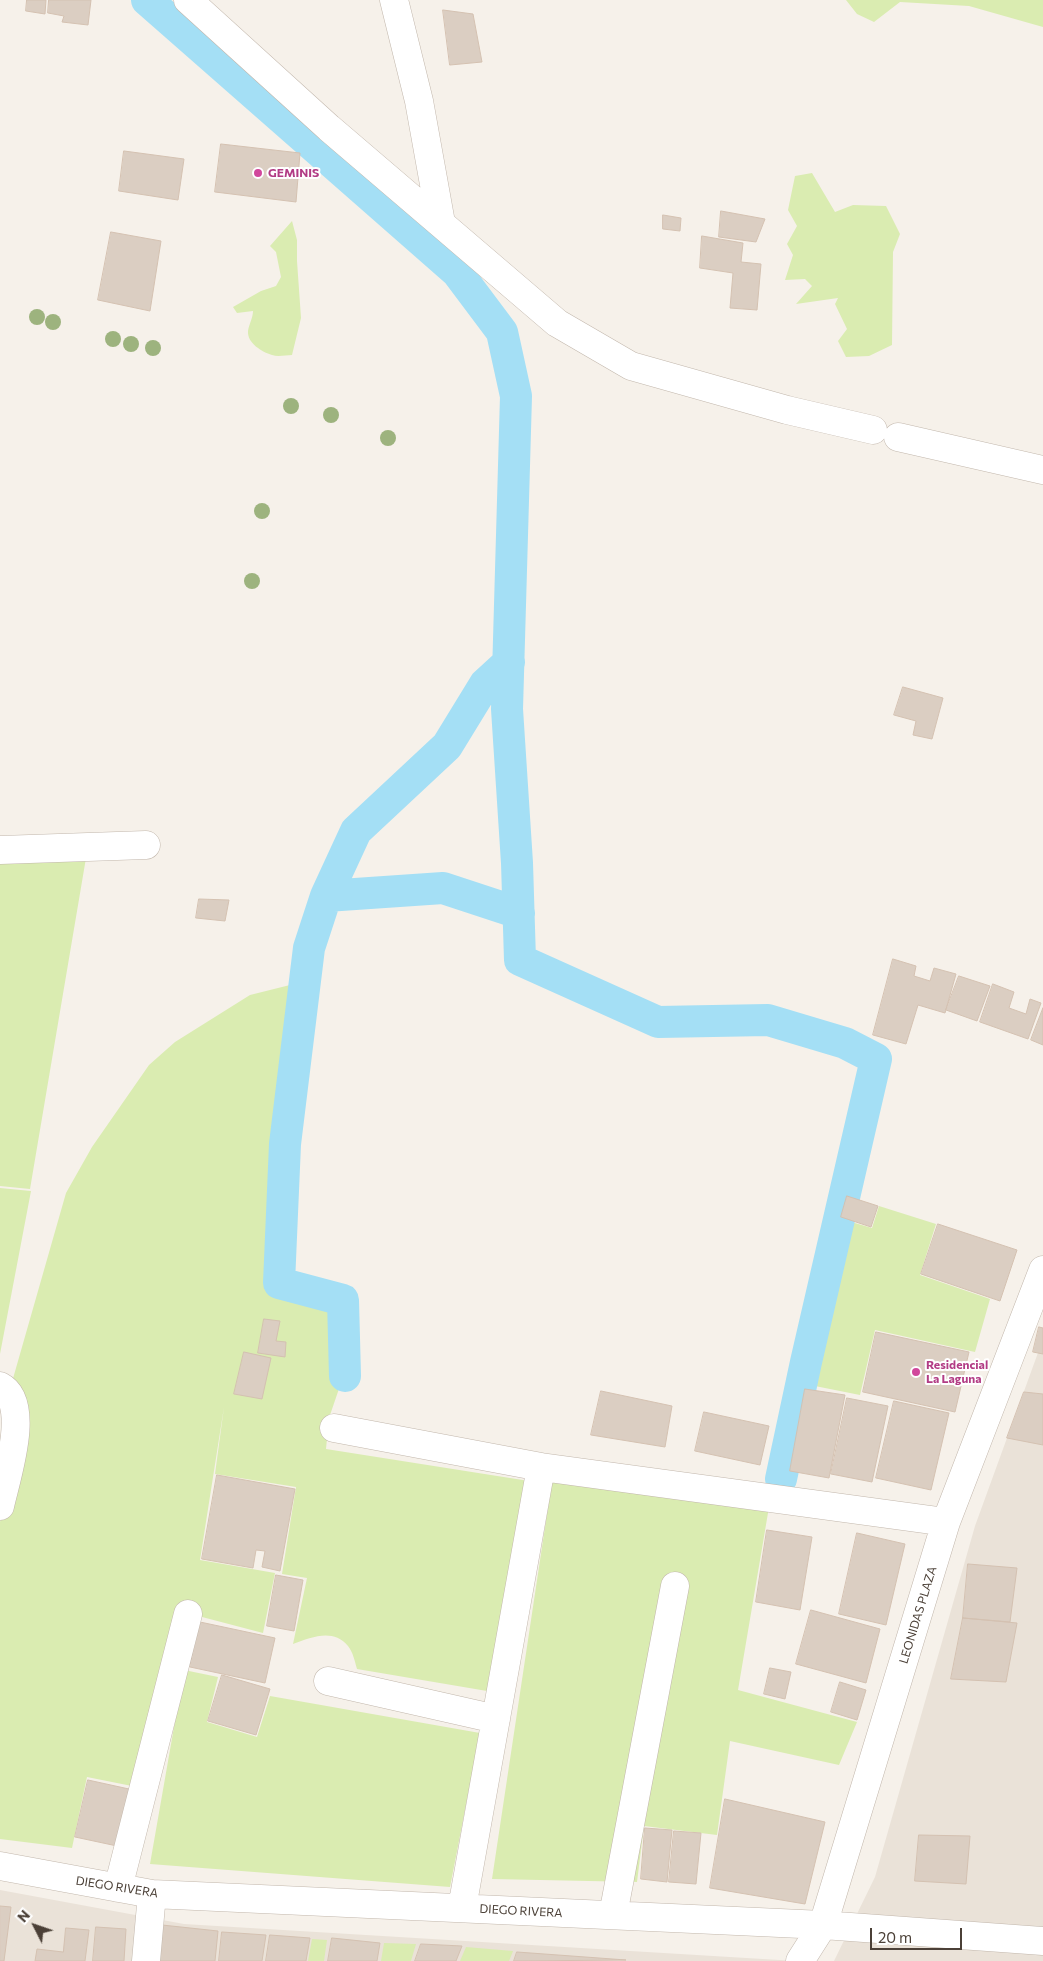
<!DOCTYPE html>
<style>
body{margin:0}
#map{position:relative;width:1043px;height:1961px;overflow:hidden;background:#f6f1ea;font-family:Commissioner,sans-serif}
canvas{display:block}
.north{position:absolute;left:10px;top:1901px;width:50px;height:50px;-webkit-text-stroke:4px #fff;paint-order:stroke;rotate:311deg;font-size:14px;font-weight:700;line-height:20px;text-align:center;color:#4b4037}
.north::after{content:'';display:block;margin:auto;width:18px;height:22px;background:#4b4037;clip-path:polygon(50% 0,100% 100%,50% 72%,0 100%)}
.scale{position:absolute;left:870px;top:1928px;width:92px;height:22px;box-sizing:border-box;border:2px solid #4b4037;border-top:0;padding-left:6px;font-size:15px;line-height:18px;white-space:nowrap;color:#4b4037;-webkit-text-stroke:4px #fff;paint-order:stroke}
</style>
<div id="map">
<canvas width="1043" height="1961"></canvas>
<div class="north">N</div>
<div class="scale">20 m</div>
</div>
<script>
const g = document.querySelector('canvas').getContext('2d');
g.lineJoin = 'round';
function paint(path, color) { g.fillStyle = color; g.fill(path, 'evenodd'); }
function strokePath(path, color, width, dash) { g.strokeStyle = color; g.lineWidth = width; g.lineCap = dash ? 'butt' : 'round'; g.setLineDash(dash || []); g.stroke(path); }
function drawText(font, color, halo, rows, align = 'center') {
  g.font = font + ' Commissioner,sans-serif'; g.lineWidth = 4; g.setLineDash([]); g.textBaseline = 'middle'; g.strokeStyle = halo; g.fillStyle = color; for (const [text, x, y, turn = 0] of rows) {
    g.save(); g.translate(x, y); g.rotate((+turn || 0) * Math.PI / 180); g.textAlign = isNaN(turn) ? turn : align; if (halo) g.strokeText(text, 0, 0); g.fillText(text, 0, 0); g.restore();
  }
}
paint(new Path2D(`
 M1043 1339V1961H834L875 1877 975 1526Z
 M0 1890 184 1924 796 1961H0Z`), '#eae2d8');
paint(new Path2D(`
 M846 0H1043V27L969 6 900 2 874 22 857 14Z
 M812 173 835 212 853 205 886 206 900 234 893 252 892 345 869 356 846 357 838 341 847 329 835 304 838 298 796 304 812 286 805 279 785 280 793 255 787 244 797 226 788 210 795 176Z
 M292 221 297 240V261L301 318 292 355C286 355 278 357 272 355 262 352 247 343 248 331 249 324 253 318 253 311L237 313 233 307 261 291 276 286 281 277 276 252 270 246Z
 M87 852 30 1189 0 1186V855Z
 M298 983 302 986 281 1143 277 1284 343 1301V1377L329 1418 326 1449 529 1481 487 1691 357 1669C355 1662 353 1652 348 1646 333 1628 312 1637 293 1644L307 1578 282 1574 296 1487 215 1474 224 1407 200 1560 275 1573 263 1633 183 1612 132 1786 87 1777 72 1848 0 1839V1522L21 1423 10 1389 66 1193 92 1147 149 1065 175 1042 250 995Z
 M0 1188 31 1191 0 1354Z
 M879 1206 936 1224 920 1275 990 1299 975 1352 875 1330 860 1395 805 1384 841 1219 872 1228Z
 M553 1474 769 1507 738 1690 857 1722 839 1765 730 1741 717 1835 644 1826 637 1882 492 1879Z
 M184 1670 218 1677 207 1722 257 1737 270 1696 480 1733 450 1887 150 1864Z
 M312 1939 327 1940 324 1961H308Z
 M384 1943 416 1944 411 1961H381Z
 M466 1947 513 1951 509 1961H460Z`), '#daecb1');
strokePath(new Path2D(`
 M147 0 457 272 502 332 516 396 507 709 517 863 520 960 658 1022 768 1020 845 1043 876 1059 806 1362 781 1479
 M326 896 356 831 447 746 485 684 509 662
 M345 1376 343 1300 279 1283 285 1144 309 948 326 896 443 888 519 913`), '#a4dff5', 32);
const building = new Path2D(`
 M27 0H46L45 14 26 11Z
 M49 0H91L88 25 62 22 64 16 48 13Z
 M443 10 473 14 482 62 450 65Z
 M221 144 300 153 296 202 215 192Z
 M124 151 184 159 178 200 119 191Z
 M721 211 765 219 756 242 719 237Z
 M663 215 681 218 680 231 663 229Z
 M111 232 161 241 150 311 98 300Z
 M702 236 743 243 741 262 761 264 757 310 730 308 733 273 700 268Z
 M903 687 943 698 932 739 913 735 916 721 894 715Z
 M199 899 229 900 225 921 196 918Z
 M893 959 916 966 914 976 930 981 934 968 956 974 945 1013 918 1005 906 1044 873 1035Z
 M959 976 990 986 977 1021 946 1010Z
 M993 984 1014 992 1009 1008 1026 1014 1030 999 1041 1003 1028 1039 980 1022Z
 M1043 1008V1045L1031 1040Z
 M847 1196 878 1206 871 1227 841 1217Z
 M938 1224 1017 1250 1000 1301 921 1274Z
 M264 1319 280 1321 276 1341 286 1342 285 1357 258 1353Z
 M1039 1327 1043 1328V1354L1033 1352Z
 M876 1332 969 1352 955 1412 863 1392Z
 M244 1352 271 1358 262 1399 234 1394Z
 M805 1389 845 1395 829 1478 790 1471Z
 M601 1391 672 1406 665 1447 591 1435Z
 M1024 1392 1043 1394V1445L1007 1438Z
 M847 1398 888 1406 872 1482 831 1474Z
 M894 1401 949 1413 931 1490 876 1478Z
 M704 1412 769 1426 760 1465 695 1451Z
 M217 1475 295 1489 280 1571 262 1567 265 1551 256 1550 253 1568 202 1559Z
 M767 1530 812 1537 800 1610 756 1602Z
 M857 1533 905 1544 886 1625 839 1614Z
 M968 1564 1017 1568 1010 1622 963 1618Z
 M276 1575 303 1580 294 1631 267 1626Z
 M811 1610 880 1629 866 1683 796 1664Z
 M963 1618 1017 1623 1006 1682 951 1679Z
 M200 1622 275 1638 265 1683 190 1667Z
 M770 1668 791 1672 785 1699 764 1694Z
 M222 1675 270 1689 256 1735 208 1721Z
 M840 1682 866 1690 857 1720 831 1712Z
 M88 1780 129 1789 117 1846 75 1837Z
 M725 1799 825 1822 805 1904 710 1888Z
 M645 1828 672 1830 667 1882 641 1879Z
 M674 1831 701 1833 696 1884 669 1882Z
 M919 1835 970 1836 966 1884 915 1881Z
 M0 1906 11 1907 4 1961H0Z
 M162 1925 218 1931 215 1961H158Z
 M96 1927 126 1929 124 1961H93Z
 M66 1928 89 1930 85 1961H35L37 1949 63 1952Z
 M222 1932 266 1935 262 1961H219Z
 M270 1935 310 1938 306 1961H266Z
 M332 1938 380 1943 377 1961H328Z
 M421 1944 462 1946 456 1961H415Z
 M517 1952 626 1960 514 1961Z`);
paint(building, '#dbcec2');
strokePath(building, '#d4c1b1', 1);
const minor = new Path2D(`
 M188 0 329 128 557 323 631 366 787 410 873 430
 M394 0 419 101 441 223
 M898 437 1043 470
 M0 850 146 845
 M0 1386C32 1403 6 1478 0 1506
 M334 1428 541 1467 462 1908
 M541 1467 946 1522
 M328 1681 496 1719
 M0 1866 152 1894 823 1925 1043 1941
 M118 1888 188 1614
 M613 1915 675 1586
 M146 1961 152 1894
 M800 1961 823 1925 946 1522 1043 1270`);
strokePath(minor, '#c2b7ac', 29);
strokePath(minor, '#fff', 28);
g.fillStyle = '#9db37e';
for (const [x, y] of [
 [37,317],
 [53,322],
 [113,339],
 [131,344],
 [153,348],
 [291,406],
 [331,415],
 [388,438],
 [262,511],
 [252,581]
]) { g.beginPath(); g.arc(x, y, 8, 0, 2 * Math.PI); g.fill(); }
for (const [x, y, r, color] of [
 [258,173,5,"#d1479c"],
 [916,1372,5,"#d1479c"]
]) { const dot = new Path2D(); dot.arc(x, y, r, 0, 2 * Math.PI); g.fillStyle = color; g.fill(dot); strokePath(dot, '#fff', 2); }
drawText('bold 12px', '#b23c85', '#fff', [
 ["GEMINIS",268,173],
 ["Residencial",926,1365],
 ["La Laguna",926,1379]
], 'left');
drawText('12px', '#4b4037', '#fff', [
 ["LEONIDAS PLAZA",918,1615,-73],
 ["DIEGO RIVERA",117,1887,9],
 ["DIEGO RIVERA",521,1911,3]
]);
</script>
